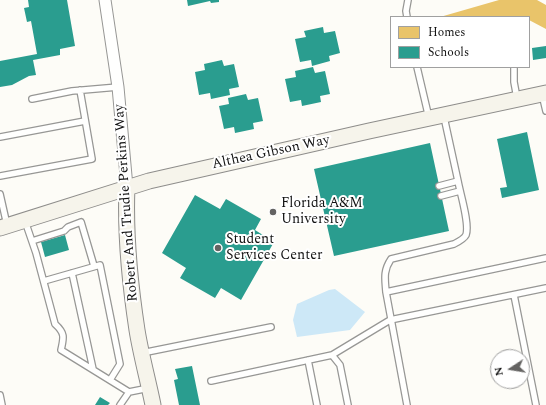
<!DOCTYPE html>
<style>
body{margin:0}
#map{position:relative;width:546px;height:405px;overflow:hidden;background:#fdfcf7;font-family:Spectral,serif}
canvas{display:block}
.legend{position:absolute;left:390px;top:16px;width:140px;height:52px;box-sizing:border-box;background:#fff;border:1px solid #a0a0a0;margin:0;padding:5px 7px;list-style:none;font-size:12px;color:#111}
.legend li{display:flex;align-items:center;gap:8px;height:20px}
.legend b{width:20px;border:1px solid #a0a0a0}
.north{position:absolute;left:490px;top:349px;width:40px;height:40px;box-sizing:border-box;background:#fff;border:1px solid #a0a0a0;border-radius:50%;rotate:258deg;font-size:11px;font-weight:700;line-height:16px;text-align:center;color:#111}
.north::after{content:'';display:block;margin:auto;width:14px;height:18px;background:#646362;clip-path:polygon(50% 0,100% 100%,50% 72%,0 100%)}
</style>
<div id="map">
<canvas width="546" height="405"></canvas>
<ul class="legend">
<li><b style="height:11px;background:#e9c46a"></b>Homes</li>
<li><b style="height:11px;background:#2a9d8f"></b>Schools</li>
</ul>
<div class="north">N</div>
</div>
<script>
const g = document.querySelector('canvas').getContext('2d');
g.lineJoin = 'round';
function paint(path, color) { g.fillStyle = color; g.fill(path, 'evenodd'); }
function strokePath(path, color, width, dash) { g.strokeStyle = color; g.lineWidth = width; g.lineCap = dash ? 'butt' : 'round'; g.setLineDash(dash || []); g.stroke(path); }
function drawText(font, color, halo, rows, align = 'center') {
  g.font = font + ' Spectral,serif'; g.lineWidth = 4; g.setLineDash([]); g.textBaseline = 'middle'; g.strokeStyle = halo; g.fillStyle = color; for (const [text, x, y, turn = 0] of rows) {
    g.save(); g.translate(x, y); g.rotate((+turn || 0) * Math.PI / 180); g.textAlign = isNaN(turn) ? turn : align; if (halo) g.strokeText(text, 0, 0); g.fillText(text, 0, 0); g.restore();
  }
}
paint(new Path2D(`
 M335 289 365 312 350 330 297 337 293 320 297 304 329 290Z`), '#cde8f7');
paint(new Path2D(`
 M499 0H537L546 5V29L529 20V17L522 16 516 17H440Z`), '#e9c46a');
paint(new Path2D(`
 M28 0H67L75 46 60 49V55L33 60 36 75 29 76 12 85 0 87V61L37 54 31 21 27 22 24 8 29 7Z
 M187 0H219V2L211 3 210 1 188 6Z
 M323 27 324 33 335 31 340 53 329 56 330 61 312 66 311 60 300 62 295 39 306 37 304 31Z
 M546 46V58L533 60 532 48Z
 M222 60 224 66 234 64 239 87 229 89 230 95 211 99 210 93 199 95 195 72 205 70 204 64Z
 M313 67 315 73 325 71 330 94 320 96 321 102 302 106 301 100 290 102 285 79 296 77 295 71Z
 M246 94 248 100 258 98 263 121 253 123 254 129 235 133 234 127 224 129 219 106 229 104 228 98Z
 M527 132 539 190 502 198 500 188 507 187 497 139Z
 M430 143 449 231 334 256 314 169Z
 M195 195 220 209 226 199 261 219 255 230 274 242 241 300 221 288 215 298 180 278 186 268 162 253Z
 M65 235 69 250 45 257 41 242Z
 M192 366 200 405H179L174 380 178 379 175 369Z
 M100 397 110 403 108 405H95Z`), '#2a9d8f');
const lane = new Path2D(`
 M407 17 406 11 408 0
 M417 67 429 118
 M514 67V82L517 98
 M542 94 546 111
 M32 99 72 91 118 87
 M0 137 85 121
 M0 176 92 159 80 90
 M439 186 458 181 444 117
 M0 194 7 225
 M441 196 460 191
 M25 221 36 253 55 324C65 333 64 337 61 350L129 392 149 388
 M32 241 64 231 68 227 81 222 94 266
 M72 273 93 369
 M44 281 100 265 120 364 110 380
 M386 292C385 279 383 271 391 259L454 244C458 242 464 239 466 235 470 224 460 193 458 181
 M514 295 536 405
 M142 353 271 327
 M332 355 340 365 348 405
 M308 360 317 405
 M211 381 332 355 390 320 546 288
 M0 395 2 405
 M120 405 129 392
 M407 405 386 292 546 258`);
const street = new Path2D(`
 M105 0 118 87 127 187`);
const secondary = new Path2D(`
 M127 187C125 233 130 284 137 330 141 355 148 380 153 405
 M0 228 149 181 369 131 546 93`);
strokePath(lane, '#979795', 8);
strokePath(street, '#979795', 13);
strokePath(secondary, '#8e8d8b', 17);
strokePath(lane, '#fffffe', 5.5);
strokePath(street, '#fffffe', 11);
strokePath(secondary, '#f6f4eb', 15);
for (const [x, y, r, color] of [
 [273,212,4,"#646362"],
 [218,248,4,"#646362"]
]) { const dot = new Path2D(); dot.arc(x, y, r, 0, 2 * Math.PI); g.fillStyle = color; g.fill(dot); strokePath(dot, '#fff', 1.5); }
drawText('14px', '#111', '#fff', [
 ["Althea Gibson Way",271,153,-12],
 ["Robert And Trudie Perkins Way",127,203,-94]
]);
drawText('14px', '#111', '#fff', [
 ["Florida A&M",281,204],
 ["University",281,220],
 ["Student",226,240],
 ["Services Center",226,256]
], 'left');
</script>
